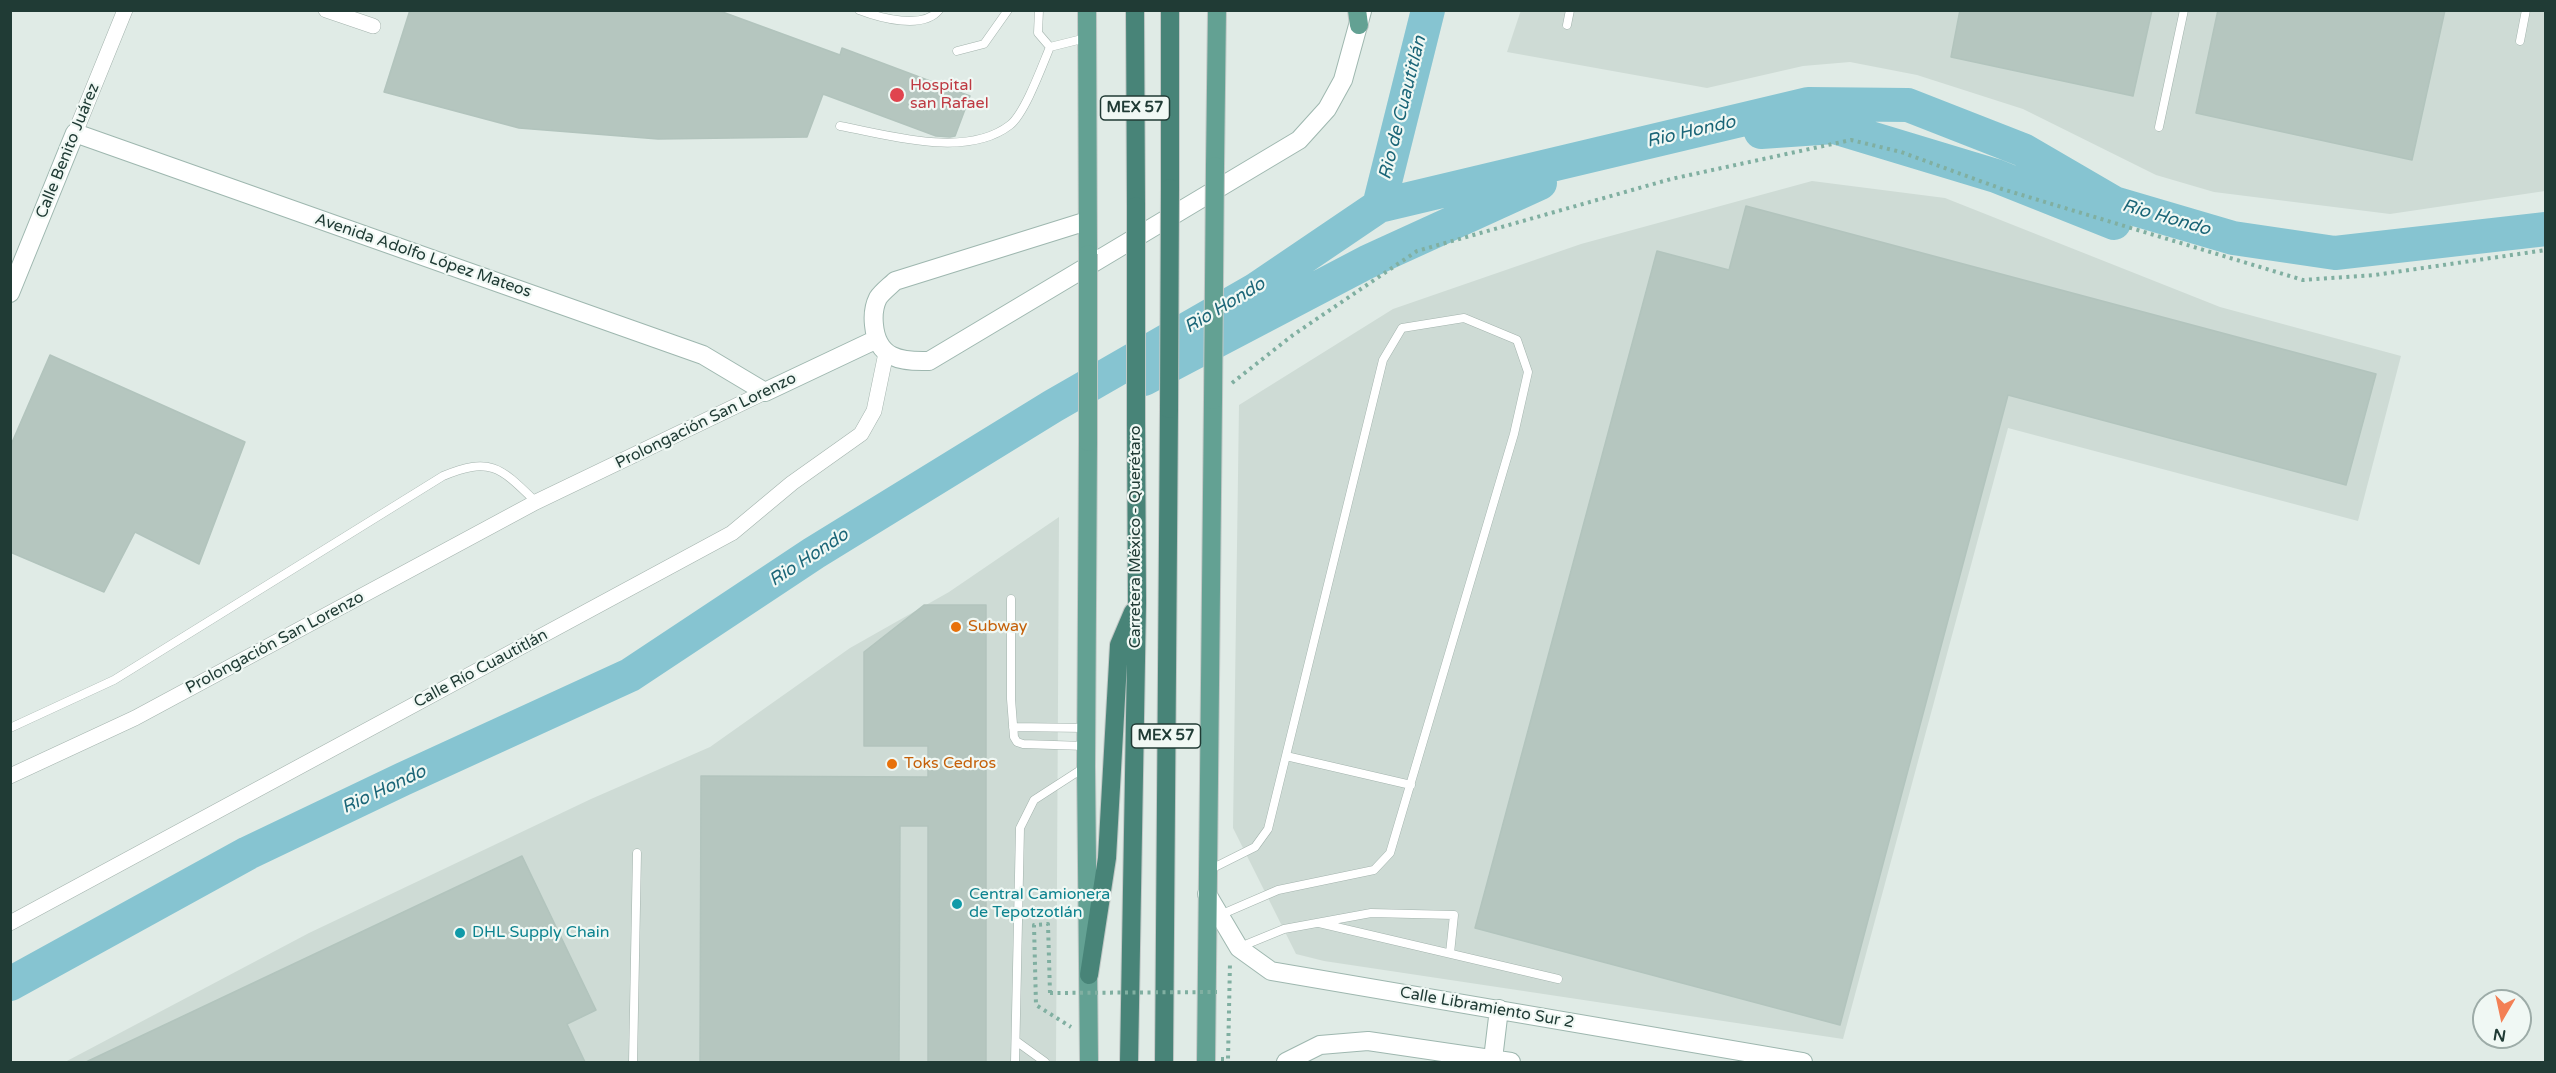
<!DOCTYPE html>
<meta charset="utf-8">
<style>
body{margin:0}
#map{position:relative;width:2556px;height:1073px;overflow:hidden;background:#e0ebe6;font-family:"Varela Round",sans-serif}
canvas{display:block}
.frame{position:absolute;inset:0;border:12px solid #203b35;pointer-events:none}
.north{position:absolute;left:2472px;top:989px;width:60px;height:60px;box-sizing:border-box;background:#f0f8f4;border:2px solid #9daca8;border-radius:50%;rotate:189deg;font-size:16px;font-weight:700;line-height:24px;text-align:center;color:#203b35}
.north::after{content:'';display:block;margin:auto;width:21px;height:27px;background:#f38055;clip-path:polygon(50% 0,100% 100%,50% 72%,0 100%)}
</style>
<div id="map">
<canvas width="2556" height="1073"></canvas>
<div class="frame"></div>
<div class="north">N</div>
</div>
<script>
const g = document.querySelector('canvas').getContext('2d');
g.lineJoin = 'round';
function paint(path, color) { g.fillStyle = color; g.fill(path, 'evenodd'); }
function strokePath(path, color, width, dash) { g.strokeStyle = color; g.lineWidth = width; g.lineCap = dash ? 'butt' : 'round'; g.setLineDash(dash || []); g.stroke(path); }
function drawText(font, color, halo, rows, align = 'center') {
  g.font = font + ' "Varela Round",sans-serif'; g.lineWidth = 4.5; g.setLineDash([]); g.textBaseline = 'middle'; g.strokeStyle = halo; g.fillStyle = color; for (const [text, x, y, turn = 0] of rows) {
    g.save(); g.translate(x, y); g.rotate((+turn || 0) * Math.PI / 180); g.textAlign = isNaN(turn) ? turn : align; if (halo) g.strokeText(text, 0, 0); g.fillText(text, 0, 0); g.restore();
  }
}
paint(new Path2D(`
 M1521 10 2545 11V191L2390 214 2214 192 2156 175 2023 109 1917 75 1850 62 1803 66 1707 88 1507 52Z
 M1812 181 1945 198 2220 307 2401 356 2358 521 2008 428 1843 1039 1324 961 1296 954 1233 828 1239 405 1393 309 1581 244Z
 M1059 517 1056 1062H65L309 933 591 799 710 747 850 648 949 592Z`), '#cedbd5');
strokePath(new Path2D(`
 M1761 132 1834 127 1996 176 2114 223
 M1379 206 1428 10
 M1144 379 1367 262 1540 183
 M10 984 248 853 403 779 630 675 814 553 1053 406 1255 290 1379 206 1808 104 1908 105 2023 150 2114 203 2233 238 2335 253 2546 229`), '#86c4d1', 34);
const building = new Path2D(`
 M410 10H717L840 55 842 48 970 96 955 136 950 137 936 136 823 94 807 137 658 139 519 128 384 92Z
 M1960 10H2152L2133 96 1951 57Z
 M2218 10H2445L2412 160 2196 113Z
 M1746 206 2376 374 2346 485 2008 395 1840 1025 1475 928 1657 251 1729 270Z
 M50 355 245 442 199 564 135 532 104 592 10 552V447Z
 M924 605H986V1062H928V826H900L899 1062H700L701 776 928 777V746H864V652Z
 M522 856 596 1010 567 1024 585 1062H86Z`);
paint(building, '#b5c6bf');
strokePath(building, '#b2c4bd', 1.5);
const service = new Path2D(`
 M859 10C880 18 923 30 939 10
 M1039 10 1038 33 1050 47 1086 38
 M1567 25 1570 10
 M2520 41 2526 10
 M957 51 984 44 1008 10
 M840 126C890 135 966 159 1010 125 1025 113 1042 66 1050 47
 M2159 127 2184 10
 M1011 599V699L1014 737 1017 742 1023 744 1085 746
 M1013 727 1085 728
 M10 728 114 680 443 476C491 456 501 468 536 502
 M1286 756 1411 785
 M1209 870 1255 847 1268 829 1383 360 1402 328 1464 318 1517 340 1528 372 1514 434 1390 853 1374 870 1278 890 1220 915
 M1319 923 1558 979
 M1240 947 1284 929 1371 913 1454 915 1450 953
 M1016 1041 1045 1062
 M633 1062 637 853
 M1015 1062 1020 828 1034 800 1085 767`);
const minor = new Path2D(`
 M326 10 373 26
 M75 133 125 10
 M10 776 135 718 536 502 765 392
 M10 923 732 533 792 483 861 434 874 411 886 353`);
const secondary = new Path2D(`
 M1087 221 895 281C890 286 882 292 878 298 874 306 873 316 874 325 877 358 900 362 929 361L1299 140 1327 109 1343 80 1362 11
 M10 293 75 133 703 355 765 392 875 340
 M1207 894 1239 948 1271 971 1803 1062
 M1493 1059 1499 1009
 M1286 1062 1320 1045 1368 1041 1511 1062`);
const primary = new Path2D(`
 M1087 10 1088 254
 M1357 10 1359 25
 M1215 166 1217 10
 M1088 442 1086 766 1089 1062
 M1206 1062 1213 400`);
const trunk = new Path2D(`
 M1135 10 1136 206
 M1170 188V10
 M1089 975 1107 858 1119 645 1133 612
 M1129 1062 1137 603 1136 422
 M1164 1062 1169 409`);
strokePath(service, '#a3b3ad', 9);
strokePath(minor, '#a3b3ad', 16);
strokePath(secondary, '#9eb7af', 20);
strokePath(primary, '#c1c8c6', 20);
strokePath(trunk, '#c1c8c6', 20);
strokePath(new Path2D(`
 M1232 383 1293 335 1417 251 1671 179 1851 140 1901 152 2002 189 2303 280 2375 275 2546 250
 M1050 993 1048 924 1034 925 1036 1005 1071 1027
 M1221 1059H1228L1230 962`), '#80afa1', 4, [3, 4.5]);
strokePath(service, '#fff', 8);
strokePath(minor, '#fff', 15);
strokePath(secondary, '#fff', 18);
strokePath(primary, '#63a193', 18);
strokePath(trunk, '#488478', 18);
const primaryBridge = new Path2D(`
 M1088 254V442
 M1213 400 1215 166`);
const trunkBridge = new Path2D(`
 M1169 409 1170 188
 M1136 422V206`);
strokePath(primaryBridge, '#c1c8c6', 20, []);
strokePath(trunkBridge, '#c1c8c6', 20, []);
strokePath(new Path2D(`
 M1050 993 1217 992`), '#80afa1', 4, [3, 4.5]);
strokePath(primaryBridge, '#63a193', 18);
strokePath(trunkBridge, '#488478', 18);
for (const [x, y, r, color] of [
 [897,95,8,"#e0444e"],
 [956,627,6,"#e8710a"],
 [892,764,6,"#e8710a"],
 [957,904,6,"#0f9aa8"],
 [460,933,6,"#0f9aa8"]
]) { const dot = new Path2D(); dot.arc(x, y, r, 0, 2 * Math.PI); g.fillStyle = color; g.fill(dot); strokePath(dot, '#f0f8f4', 2); }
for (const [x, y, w] of [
 [1135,108,69],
 [1166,736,69]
]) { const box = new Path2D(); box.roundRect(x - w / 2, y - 12, w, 24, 4.5); g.fillStyle = '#f0f8f4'; g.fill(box); strokePath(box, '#203b35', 1.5); }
drawText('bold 15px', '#203b35', null, [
 ["MEX 57",1135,108],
 ["MEX 57",1166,736]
]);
drawText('16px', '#be3a42', '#f0f8f4', [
 ["Hospital",910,86],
 ["san Rafael",910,104]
], 'left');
drawText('16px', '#203b35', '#f0f8f4', [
 ["Calle Benito Juárez",68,151,-68],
 ["Avenida Adolfo López Mateos",423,256,19],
 ["Prolongación San Lorenzo",706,421,-26],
 ["Carretera México - Querétaro",1136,537,-90],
 ["Prolongación San Lorenzo",275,643,-28],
 ["Calle Río Cuautitlán",481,669,-28],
 ["Calle Libramiento Sur 2",1487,1008,10]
]);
drawText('16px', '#c56008', '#f0f8f4', [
 ["Subway",968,627],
 ["Toks Cedros",904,764]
], 'left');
drawText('16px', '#0d838f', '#f0f8f4', [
 ["Central Camionera",969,895],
 ["de Tepotzotlán",969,913],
 ["DHL Supply Chain",472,933]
], 'left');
drawText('italic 18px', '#1a6577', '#f0f8f4', [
 ["Rio de Cuautitlán",1403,108,-76],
 ["Rio Hondo",1691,132,-13],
 ["Rio Hondo",2166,218,16],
 ["Rio Hondo",1225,306,-31],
 ["Rio Hondo",809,558,-33],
 ["Rio Hondo",384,790,-25]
]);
</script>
